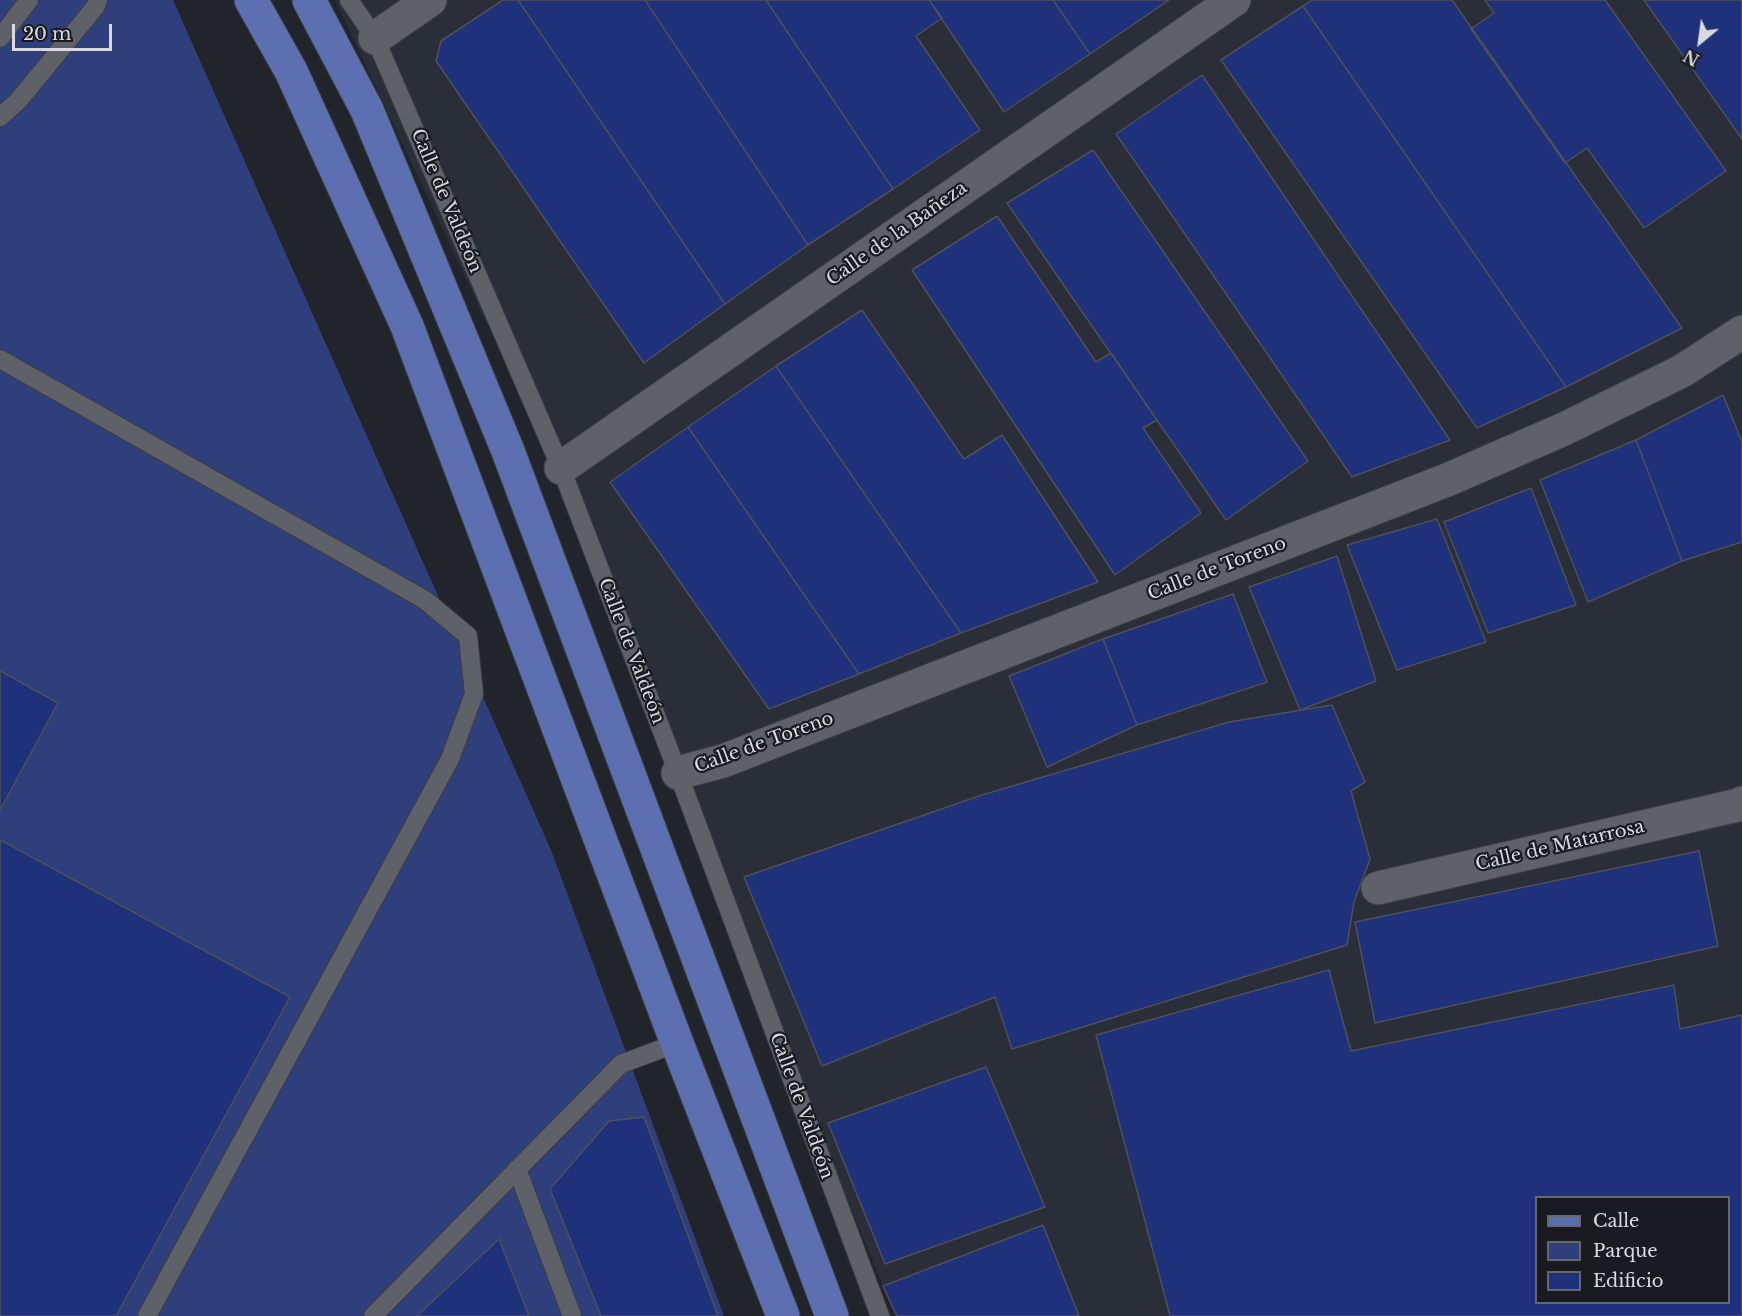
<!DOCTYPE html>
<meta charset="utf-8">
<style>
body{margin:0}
#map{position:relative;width:1742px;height:1316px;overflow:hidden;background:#22242b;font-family:"Libre Baskerville",serif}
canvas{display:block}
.legend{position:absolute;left:1535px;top:1196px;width:195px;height:108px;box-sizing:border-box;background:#191b21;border:2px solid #65676d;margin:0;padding:8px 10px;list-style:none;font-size:18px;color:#d8dade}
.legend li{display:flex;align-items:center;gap:12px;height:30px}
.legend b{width:30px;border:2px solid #65676d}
.north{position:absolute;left:1670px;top:12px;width:60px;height:60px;-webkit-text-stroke:4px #191b21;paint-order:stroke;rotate:209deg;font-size:16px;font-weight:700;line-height:24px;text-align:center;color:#d8dade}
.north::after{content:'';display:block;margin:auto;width:21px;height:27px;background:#d8dade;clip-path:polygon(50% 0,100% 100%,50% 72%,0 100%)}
.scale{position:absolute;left:12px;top:24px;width:100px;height:27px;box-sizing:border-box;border:3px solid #d8dade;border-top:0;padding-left:8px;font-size:18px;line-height:21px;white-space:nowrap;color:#d8dade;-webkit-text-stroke:4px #191b21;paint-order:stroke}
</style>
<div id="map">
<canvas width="1742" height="1316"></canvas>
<ul class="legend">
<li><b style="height:8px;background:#5c6fb1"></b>Calle</li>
<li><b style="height:16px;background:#2f3f7b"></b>Parque</li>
<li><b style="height:16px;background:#20317c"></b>Edificio</li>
</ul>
<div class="north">N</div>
<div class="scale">20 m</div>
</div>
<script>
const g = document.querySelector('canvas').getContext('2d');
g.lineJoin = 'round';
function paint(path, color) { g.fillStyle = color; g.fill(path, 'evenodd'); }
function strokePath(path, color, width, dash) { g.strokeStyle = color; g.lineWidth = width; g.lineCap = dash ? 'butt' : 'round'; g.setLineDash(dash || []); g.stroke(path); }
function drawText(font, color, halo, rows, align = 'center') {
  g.font = font + ' "Libre Baskerville",serif'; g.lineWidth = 4.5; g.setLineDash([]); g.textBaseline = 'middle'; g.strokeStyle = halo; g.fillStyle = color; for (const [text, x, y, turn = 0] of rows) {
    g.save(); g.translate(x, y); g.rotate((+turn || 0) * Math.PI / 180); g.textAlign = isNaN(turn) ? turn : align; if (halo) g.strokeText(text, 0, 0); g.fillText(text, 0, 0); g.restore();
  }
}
paint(new Path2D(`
 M335 0H1742V1316H895L513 379ZM1536 1198H1728V1302H1536Z`), '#292e39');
paint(new Path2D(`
 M0 0H173L551 850 724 1316H0Z`), '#2f3f7b');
const building = new Path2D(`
 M503 0H518L725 304 644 363 436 61 441 41Z
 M518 0H645L808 245 725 304Z
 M645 0H766L893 189 808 245Z
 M766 0H929L942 18 916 36 980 130 893 189Z
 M929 0H1053L1090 54 1004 112Z
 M1053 0H1169L1090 54Z
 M1312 0H1452L1682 328 1566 387 1303 6Z
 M1485 0H1605L1726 171 1644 228 1587 148 1565 163 1471 29 1494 13Z
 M1644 0H1742V139Z
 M1303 6 1566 387 1477 428 1221 60Z
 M1202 75 1450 440 1352 477 1116 134Z
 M1093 150 1308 461 1226 520 1007 203Z
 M997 216 1096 362 1111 353 1157 420 1143 428 1201 513 1115 575 912 270Z
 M862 310 964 459 1002 435 1098 582 961 633 776 366Z
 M776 366 961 633 859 674 688 427Z
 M1723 395 1742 442V542L1682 561 1636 440Z
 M688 427 859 674 769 709 610 482Z
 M1636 440 1682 561 1588 602 1540 480Z
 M1531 488 1576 605 1488 633 1444 522Z
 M1437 519 1486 642 1397 670 1347 545Z
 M1337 556 1376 681 1300 710 1249 587Z
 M1233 594 1267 682 1137 725 1103 639Z
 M1103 639 1137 725 1047 767 1009 676Z
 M0 671 58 703 0 810Z
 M1332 705 1365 782 1351 791 1370 859 1354 902 1347 945 1012 1049 995 997 822 1066 744 877 982 795 1229 722Z
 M0 840 290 997 116 1316H0Z
 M1699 851 1718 946 1375 1023 1355 922Z
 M1329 970 1351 1051 1674 985 1680 1029 1742 1015V1316H1170L1096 1035ZM1536 1198H1728V1302H1536Z
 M986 1067 1045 1207 885 1264 828 1123Z
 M644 1117 718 1316H601L550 1189 609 1121Z
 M1043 1225 1079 1316H897L883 1286Z
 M499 1239 529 1316H417Z`);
paint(building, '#20317c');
strokePath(building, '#4d5057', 1.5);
const lane = new Path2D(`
 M349 0 375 38 561 468 678 773 880 1316
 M0 38 29 0
 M0 117 18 101 96 6 98 0
 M0 359 425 600 468 636 474 694 450 759 147 1316
 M517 1169 572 1316
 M373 1316 621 1064 677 1043`);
const street = new Path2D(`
 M375 38 430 0
 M561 468 1234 0
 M678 773 723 761 1447 480 1564 429 1682 371 1742 332
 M1378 888 1738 805 1742 803`);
const primary = new Path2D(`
 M251 0 291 71 407 326 677 1043 783 1316
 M309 0 367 110 508 451 832 1316`);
strokePath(lane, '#3d3f44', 20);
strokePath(street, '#3d3f44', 35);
strokePath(primary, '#3d3f44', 35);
strokePath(lane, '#5e6168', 18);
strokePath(street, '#5e6168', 33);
strokePath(primary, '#5c6fb1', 33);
drawText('18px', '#d8dade', '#191b21', [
 ["Calle de Valdeón",446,201,67],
 ["Calle de la Bañeza",897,234,-35],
 ["Calle de Toreno",1217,569,-21],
 ["Calle de Valdeón",631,651,69],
 ["Calle de Toreno",764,743,-20],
 ["Calle de Matarrosa",1560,846,-13],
 ["Calle de Valdeón",801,1106,70]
]);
</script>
